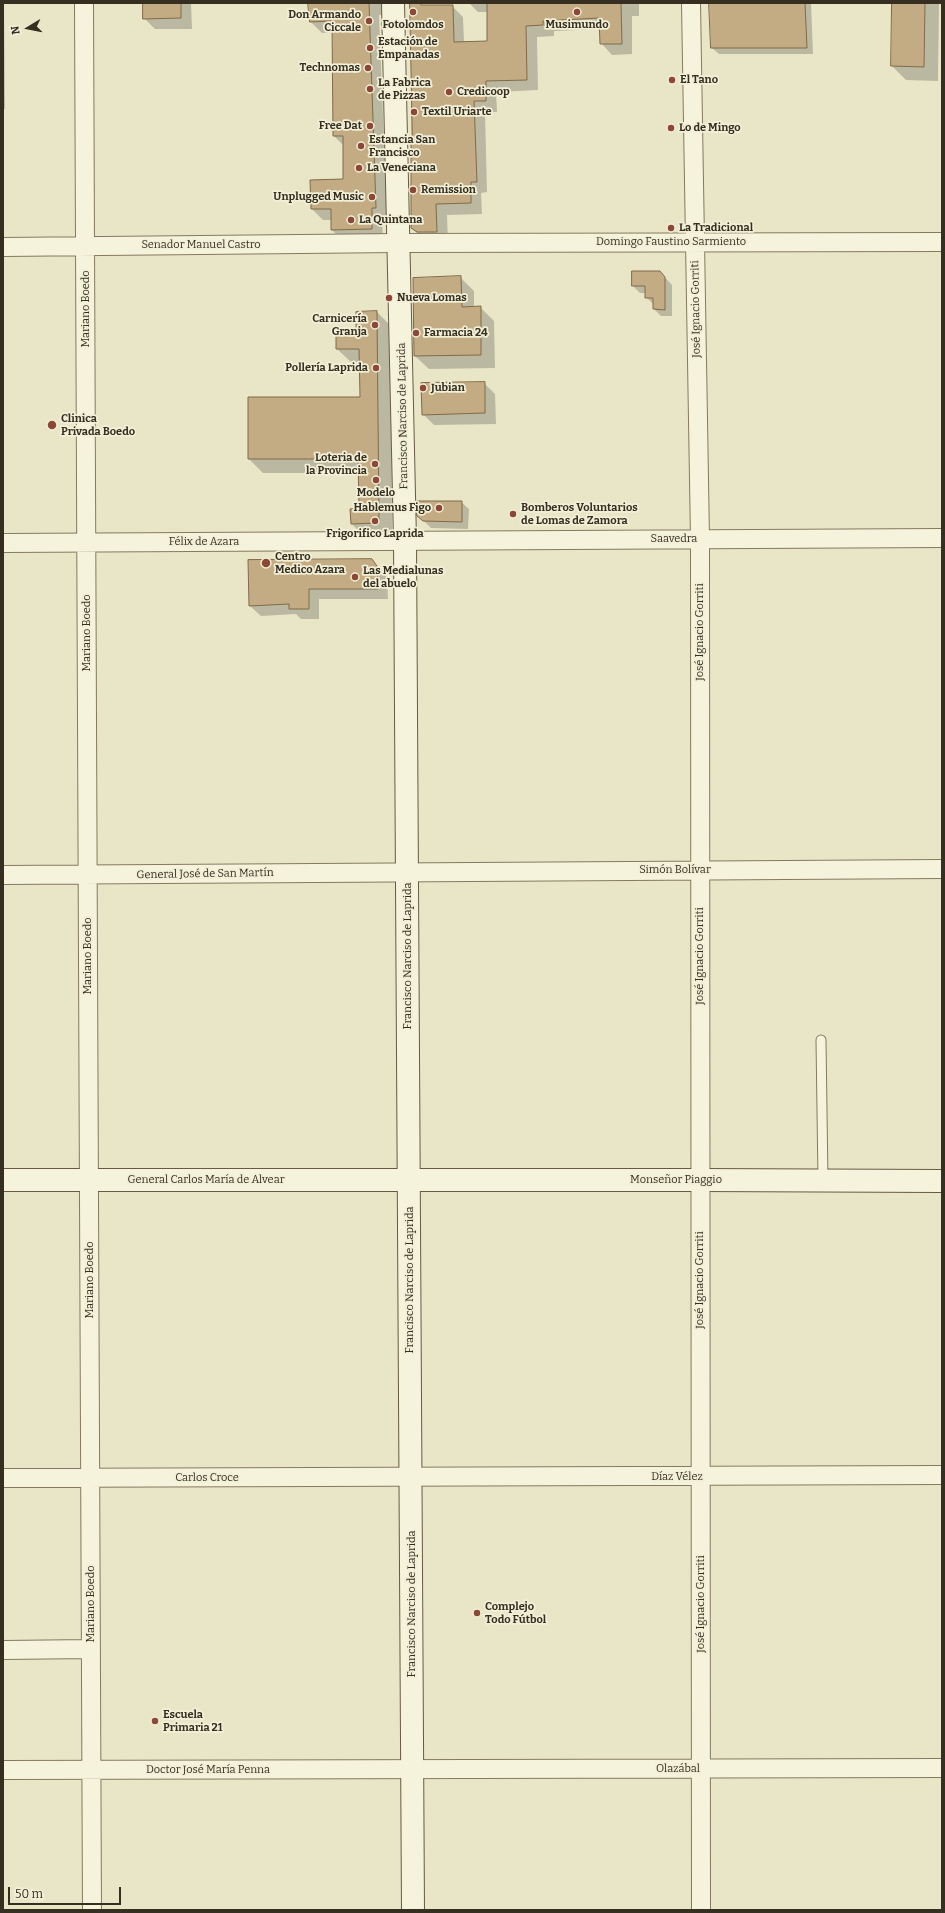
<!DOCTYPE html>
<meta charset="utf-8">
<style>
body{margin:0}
#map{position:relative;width:945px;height:1913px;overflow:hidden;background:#e9e6c8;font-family:Bitter,serif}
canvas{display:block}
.frame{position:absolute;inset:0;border:4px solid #362f21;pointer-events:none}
.north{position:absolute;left:8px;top:8px;width:40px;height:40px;-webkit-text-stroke:3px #f2efd7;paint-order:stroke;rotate:260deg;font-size:11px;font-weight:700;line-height:16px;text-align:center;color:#362f21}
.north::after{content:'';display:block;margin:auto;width:14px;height:18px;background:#362f21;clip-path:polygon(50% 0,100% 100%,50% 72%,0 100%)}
.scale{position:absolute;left:8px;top:1887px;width:113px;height:18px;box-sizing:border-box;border:2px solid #362f21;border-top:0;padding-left:5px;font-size:12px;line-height:14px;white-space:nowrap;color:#362f21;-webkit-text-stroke:3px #f2efd7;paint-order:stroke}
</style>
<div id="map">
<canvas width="945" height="1913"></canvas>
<div class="frame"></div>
<div class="north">N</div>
<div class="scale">50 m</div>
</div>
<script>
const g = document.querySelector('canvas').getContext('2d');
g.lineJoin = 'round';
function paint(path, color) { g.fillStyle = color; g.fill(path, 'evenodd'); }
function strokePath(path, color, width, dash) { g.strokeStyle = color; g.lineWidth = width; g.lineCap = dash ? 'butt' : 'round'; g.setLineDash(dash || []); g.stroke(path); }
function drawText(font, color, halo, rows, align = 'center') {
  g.font = font + ' Bitter,serif'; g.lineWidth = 3.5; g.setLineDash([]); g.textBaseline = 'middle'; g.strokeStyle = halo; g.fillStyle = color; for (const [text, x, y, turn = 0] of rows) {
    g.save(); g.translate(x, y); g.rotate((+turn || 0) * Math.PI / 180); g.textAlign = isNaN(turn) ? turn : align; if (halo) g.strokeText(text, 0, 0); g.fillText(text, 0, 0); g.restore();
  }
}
paint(new Path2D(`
 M3 3H4L5 109H3Z
 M144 3H191L192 29H155L144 18Z
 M309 3H385L386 14 379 15 387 219H382L383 240 343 241 332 230V220H323L312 209 344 180V146L334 136 333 32 322 33 311 22Z
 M469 3H639V16H632V54L612 55 601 43V29L554 31V36L537 37 538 90 496 92 497 112H485L487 192 481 193 482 214 447 215 448 243 423 239 412 228 411 6H452L463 17 464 43 488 42V12H478Z
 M710 3H811L813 54H719L712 48Z
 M893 3H939L938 81 906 80 892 66Z
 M660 272 672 285V316H661L654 309V305L646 297V293H640L633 286Z
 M460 277 474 291V307H480L494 321 495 368 429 369 415 356Z
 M377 312 391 326 392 535 365 537 352 524 360 509V473H263L249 459 361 398 360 362H351L337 349Z
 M484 383 495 394 496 424 434 425 423 414Z
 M461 502 469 509 468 529 431 528 418 515Z
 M372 560 387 577 388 599H319V619H301L296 614 261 616 250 606Z`), '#0003');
const building = new Path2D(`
 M143 3H181V18L143 19Z
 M308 3H369L376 208H372V229L331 230V209H311L310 180 343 179V136H333L332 21 310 22Z
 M410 3H421V5H453L454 42 487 41V3H621L622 44H600L599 18 543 21V25L526 26 527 80 486 81V101H474L477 182H471V203L436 204 437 232H417L411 228V141H412Z
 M709 3H805L807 48H711Z
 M892 3H925L924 67 891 66Z
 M632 271H660L665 277V310L653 309V298H645V286H632Z
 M461 276 462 307 481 306V355L414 356 413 278Z
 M377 311 379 521 374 523 351 524 350 509 359 508 358 459H248V397H360L359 349H336V330L356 329V312Z
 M485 382V413L422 415 421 383Z
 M417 501H462V522L423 521 417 516Z
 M372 559 377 566 378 589H309V609H289V604L249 606 248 560Z`);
paint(building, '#c3ab83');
strokePath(building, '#806a48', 1);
const lane = new Path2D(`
 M821 1040 823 1181`);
const street = new Path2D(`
 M84 3 92 1910
 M691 3 700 539 701 1910
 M3 247 399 243 942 242
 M3 543 942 538
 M3 875 942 869
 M3 1478 942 1475
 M3 1650 91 1649
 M3 1770 942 1768`);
const secondary = new Path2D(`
 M393 3 405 540 413 1910
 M3 1180H700L942 1181`);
strokePath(lane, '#847a5f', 11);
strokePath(street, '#847a5f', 20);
strokePath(secondary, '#665b42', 24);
strokePath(lane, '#f5f3db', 9);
strokePath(street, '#f5f3db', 18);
strokePath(secondary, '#f5f3db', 22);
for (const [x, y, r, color] of [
 [413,12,4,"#8c4736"],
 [577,12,4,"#8c4736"],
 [369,21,4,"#8c4736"],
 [370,48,4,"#8c4736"],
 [368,68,4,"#8c4736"],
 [672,80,4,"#8c4736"],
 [370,89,4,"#8c4736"],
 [449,92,4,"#8c4736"],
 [414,112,4,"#8c4736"],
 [370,126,4,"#8c4736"],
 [671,128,4,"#8c4736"],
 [361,146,4,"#8c4736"],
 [359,168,4,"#8c4736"],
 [413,190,4,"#8c4736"],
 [372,197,4,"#8c4736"],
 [351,220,4,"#8c4736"],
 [671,228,4,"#8c4736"],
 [389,298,4,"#8c4736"],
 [375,325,4,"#8c4736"],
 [416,333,4,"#8c4736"],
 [376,368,4,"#8c4736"],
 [423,388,4,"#8c4736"],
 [52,425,5,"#8c4736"],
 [375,464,4,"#8c4736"],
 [376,480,4,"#8c4736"],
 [439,508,4,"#8c4736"],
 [513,514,4,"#8c4736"],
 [375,521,4,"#8c4736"],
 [266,563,5,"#8c4736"],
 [355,577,4,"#8c4736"],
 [477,1613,4,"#8c4736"],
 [155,1721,4,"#8c4736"]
]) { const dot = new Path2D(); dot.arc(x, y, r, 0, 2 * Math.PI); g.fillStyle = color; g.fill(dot); strokePath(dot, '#f2efd7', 1.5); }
drawText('bold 11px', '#362f21', '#f2efd7', [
 ["Don Armando",361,15,"right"],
 ["Ciccale",361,28,"right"],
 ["Fotolomdos",413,25,"center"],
 ["Musimundo",577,25,"center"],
 ["Estación de",378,42],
 ["Empanadas",378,55],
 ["Technomas",360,68,"right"],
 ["El Tano",680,80],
 ["La Fabrica",378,83],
 ["de Pizzas",378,96],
 ["Credicoop",457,92],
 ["Textil Uriarte",422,112],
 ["Free Dat",362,126,"right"],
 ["Lo de Mingo",679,128],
 ["Estancia San",369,140],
 ["Francisco",369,153],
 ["La Veneciana",367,168],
 ["Remission",421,190],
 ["Unplugged Music",364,197,"right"],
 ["La Quintana",359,220],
 ["La Tradicional",679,228],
 ["Nueva Lomas",397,298],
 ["Carnicería",367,319,"right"],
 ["Granja",367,332,"right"],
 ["Farmacia 24",424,333],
 ["Pollería Laprida",368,368,"right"],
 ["Jubian",431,388],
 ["Clinica",61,419],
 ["Privada Boedo",61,432],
 ["Loteria de",367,458,"right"],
 ["la Provincia",367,471,"right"],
 ["Modelo",376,493,"center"],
 ["Hablemus Figo",431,508,"right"],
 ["Bomberos Voluntarios",521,508],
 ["de Lomas de Zamora",521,521],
 ["Frigorifico Laprida",375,534,"center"],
 ["Centro",275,557],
 ["Medico Azara",275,570],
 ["Las Medialunas",363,571],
 ["del abuelo",363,584],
 ["Complejo",485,1607],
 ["Todo Fútbol",485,1620],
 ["Escuela",163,1715],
 ["Primaria 21",163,1728]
], 'left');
drawText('11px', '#362f21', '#f2efd7', [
 ["Domingo Faustino Sarmiento",671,242],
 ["Senador Manuel Castro",201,245],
 ["Mariano Boedo",86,309,-90],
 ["José Ignacio Gorriti",696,309,-91],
 ["Francisco Narciso de Laprida",403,416,-91],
 ["Saavedra",674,539],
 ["Félix de Azara",204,542],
 ["José Ignacio Gorriti",700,632,-90],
 ["Mariano Boedo",87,633,-90],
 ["Simón Bolívar",675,870],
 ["General José de San Martín",205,874,-1],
 ["Mariano Boedo",88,956,-90],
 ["Francisco Narciso de Laprida",408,956,-90],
 ["José Ignacio Gorriti",700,956,-90],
 ["General Carlos María de Alvear",206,1180],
 ["Monseñor Piaggio",676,1180],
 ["Mariano Boedo",90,1280,-90],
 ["Francisco Narciso de Laprida",410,1280,-90],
 ["José Ignacio Gorriti",700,1280,-90],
 ["Díaz Vélez",677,1477],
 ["Carlos Croce",207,1478],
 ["Mariano Boedo",91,1604,-90],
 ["Francisco Narciso de Laprida",412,1604,-90],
 ["José Ignacio Gorriti",701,1604,-90],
 ["Olazábal",678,1769],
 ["Doctor José María Penna",208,1770]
]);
</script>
